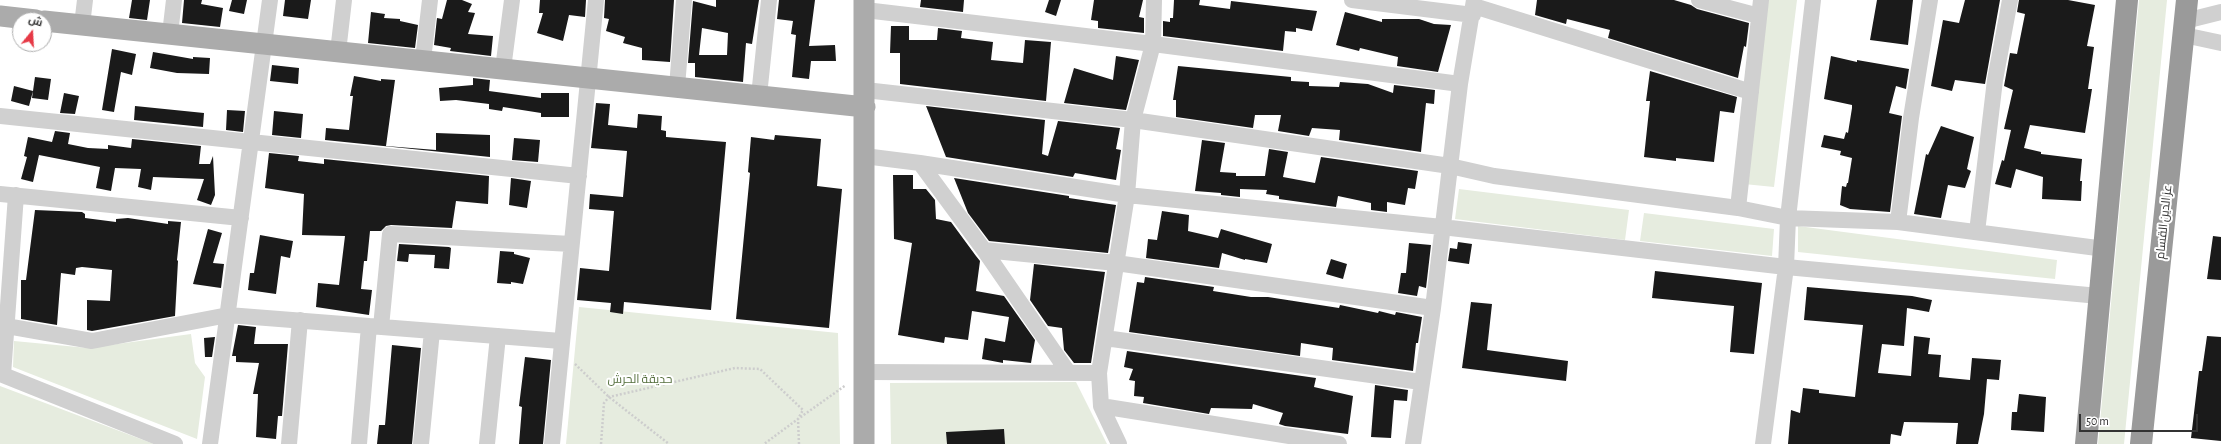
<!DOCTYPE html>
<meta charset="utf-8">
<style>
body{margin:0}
#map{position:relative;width:2221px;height:444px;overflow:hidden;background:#fff;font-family:"Alegreya Sans",Cairo,sans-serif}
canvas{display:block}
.north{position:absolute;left:12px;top:12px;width:40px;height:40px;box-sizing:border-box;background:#fff;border:1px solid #adadad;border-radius:50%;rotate:18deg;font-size:11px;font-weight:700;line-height:16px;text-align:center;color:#333}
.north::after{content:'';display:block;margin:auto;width:14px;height:18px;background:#e63946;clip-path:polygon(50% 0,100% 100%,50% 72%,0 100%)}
.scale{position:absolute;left:2079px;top:414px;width:119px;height:18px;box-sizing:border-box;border:2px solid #333;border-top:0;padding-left:5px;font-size:12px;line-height:14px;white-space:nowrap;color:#333;-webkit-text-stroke:3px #fff;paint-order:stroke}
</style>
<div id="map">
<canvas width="2221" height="444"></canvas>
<div class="north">ش</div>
<div class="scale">50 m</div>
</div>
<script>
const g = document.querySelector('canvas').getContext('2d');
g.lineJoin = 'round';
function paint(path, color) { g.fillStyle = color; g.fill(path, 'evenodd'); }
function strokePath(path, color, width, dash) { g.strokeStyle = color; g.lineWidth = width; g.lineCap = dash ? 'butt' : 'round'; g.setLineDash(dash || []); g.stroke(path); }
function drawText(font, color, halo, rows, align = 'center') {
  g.font = font + ' "Alegreya Sans",Cairo,sans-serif'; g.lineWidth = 4; g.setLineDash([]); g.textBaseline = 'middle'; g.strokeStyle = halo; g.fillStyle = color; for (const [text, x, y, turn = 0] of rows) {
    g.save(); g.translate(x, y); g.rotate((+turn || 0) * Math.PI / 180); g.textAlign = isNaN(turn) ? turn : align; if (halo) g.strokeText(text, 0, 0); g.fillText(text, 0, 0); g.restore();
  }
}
paint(new Path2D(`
 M1768 0H1797L1774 187 1744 184Z
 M2139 0H2167L2124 444H2098Z
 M1459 189 1629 210 1625 240 1455 219Z
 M1644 213 1774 229 1772 256 1640 241Z
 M1798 226 2057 260 2055 279 1798 252Z
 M579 307 838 333 840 444H566Z
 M191 334 195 363 205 377 197 439 13 367 14 341 88 348Z
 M1076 382 1107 444H891L890 383Z
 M0 386 154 444H0Z`), '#e6ecdf');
paint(new Path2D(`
 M132 0H150L147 20 129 18Z
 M184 0H202L201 4 223 8 220 27 182 23Z
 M232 0H247L244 14 229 11Z
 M285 0H311L308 19 283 16Z
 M447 0H462L472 4 468 12 475 13 468 34 493 36 491 56 450 51 451 48 434 45 437 18 442 19Z
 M540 0H586L585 17 569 15 563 41 537 33 543 13H539Z
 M605 0H674L670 62 642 60V48L623 43 625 37 606 31 609 19 604 18Z
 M716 0H759L752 44 746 43 743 82 695 77V63H688L693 1 716 7ZM702 28 728 33 727 55H699Z
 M779 0H815L809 46 835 45 836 61H811L809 79 792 77 796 35 791 34 793 21 777 19Z
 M921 0H964L963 12 920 7Z
 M1049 0H1061L1056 16 1045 12Z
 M1094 0H1143L1139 17 1144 18V33L1098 28V21L1091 20Z
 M1174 0H1200L1199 5 1230 9 1231 1 1317 11 1312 31 1296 28V32L1285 31 1283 51 1163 36V21L1170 22V18H1173Z
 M1537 0H1674L1691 5 1697 9 1749 23 1746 47 1744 46 1738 78 1608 38 1610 30 1567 19 1566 24 1535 15Z
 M1877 0H1913L1908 45 1870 40Z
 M1965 0H2000L1985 84 1955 80 1952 91 1931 86 1943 20 1959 23Z
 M2019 0H2068L2095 5 2087 46 2094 47 2088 89H2092L2085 133 2030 125 2024 148 2041 152V154L2082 159 2080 181H2082L2081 201 2042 199 2043 177 2016 169 2011 188 1995 184 2002 160 2004 161 2011 130 2004 129 2013 90 2004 86 2010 53 2017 54 2025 14 2017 12Z
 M371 12 385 14 384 18 400 19V21L418 25 415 48 368 43Z
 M1345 12 1382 22V19H1419L1434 24 1451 25 1438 72 1397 66 1398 57 1360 48 1359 51 1336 45Z
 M891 26H909V40H937L938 28 962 31 961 38 993 42 991 60 1023 63 1025 40 1051 42 1046 101 900 84V53H890Z
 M112 49 136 54 132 75 121 72 114 112 102 110Z
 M153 52 193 59V57L210 58 209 74 177 73 150 68Z
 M1116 56 1139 60 1126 110 1064 103 1074 68 1113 80Z
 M1831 56 1857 62V60L1909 69 1906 89 1896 86 1889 113 1902 116 1890 212 1850 209 1840 205 1842 186 1846 187 1847 183H1848L1852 158 1840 155 1841 151 1821 147 1824 135 1844 139 1846 132 1848 133 1852 108V105L1824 99Z
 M272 65 299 68 298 84 270 81Z
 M1178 66 1291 77V81L1309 82V86L1339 87 1340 82 1368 84 1393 93 1394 85 1435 90 1434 104 1426 103 1421 152 1339 140 1340 130 1312 128 1309 136 1278 131 1281 115H1255L1253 128 1176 117V100H1173Z
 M1650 71 1737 97 1734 113 1720 111 1714 162 1676 158V161L1644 157 1650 101H1646Z
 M354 76 381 81V79L395 80 386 146 436 150V133L490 135V157L325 140 326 128 349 130 353 96H350Z
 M35 77 51 79 48 100 32 98Z
 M473 78 490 80 489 91 541 98V93H569V117H541V113L503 107 502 111 489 109V104L456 100 440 101 439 88 473 85Z
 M14 86 33 91 29 106 11 101Z
 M64 93 79 96 75 114 60 113Z
 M596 103 610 104 608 125 637 128 638 114 662 116 661 130 666 131V137L726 142 711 310 624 302 623 314 610 312 611 303 577 300 580 268 609 271 614 211 589 209 590 194 623 197 627 151 591 148Z
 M135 106 204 113 203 127 134 120Z
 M926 106 1045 120 1042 154 1048 156 1058 121 1120 128 1116 149 1121 150 1116 180 1075 173 1073 177 946 157Z
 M227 110 245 111 243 132 226 130Z
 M274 111 303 114 301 138 272 135Z
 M1941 126 1974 137 1967 169 1971 171 1965 188 1948 185 1941 218 1914 214 1926 154 1928 155Z
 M55 131 70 133 68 144 88 148 108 149V145L131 148 132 139 201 146 199 164H210L213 156 215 195 211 205 197 200 204 179 153 177 151 190 138 187 141 169 115 168 111 191 96 188 100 167 39 155 33 182 21 179 27 157 24 156 28 137 52 142Z
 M775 135 821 139 817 186 842 189 829 328 736 319 750 173 748 172 751 137 774 140Z
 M514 138 540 140 538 162 512 160Z
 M1202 140 1225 143 1220 172 1236 173V176H1265L1269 149 1288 152 1283 177 1315 183 1321 157 1418 171 1415 189 1408 188 1405 205 1387 202V212L1371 210V203L1338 196 1336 207 1279 199V196L1266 194 1267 190 1240 189V197L1221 195V193L1195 191Z
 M269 153 299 156 298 161 324 164V159L489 176 488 204 456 201 452 228 391 225 386 226 381 231H370L367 261H364L361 289 372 290 369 315 316 307 318 283 339 285 345 236 302 235 304 194 265 188Z
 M893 175H913V189H926L935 200 936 219 951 222 976 256 980 261 976 291 1004 296 1035 340 1031 363 1003 360V363L982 359 985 338 1005 342 1009 317 972 311 968 340 945 337 944 343 898 335 912 243 894 239Z
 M511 178 531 181 527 208 509 205Z
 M954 178 1069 196V198L1116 205 1108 253 989 241 968 213Z
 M35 210 82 212 85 214V218L116 222V219L128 218 168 224V221L181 222 177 260 178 261 175 316 92 331 87 330V300L110 301 112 270 82 267 76 268 75 275 61 273 57 325 21 319V280H26Z
 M1162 211 1189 215 1188 231 1218 238 1221 229 1272 244 1267 263 1245 259V260L1222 253 1219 268 1146 258 1148 239 1157 240Z
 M208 229 222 233 213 263 224 264 221 288 193 284Z
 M260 235 293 241 290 258 281 256 276 294 248 290 250 273H254Z
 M2213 236 2221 237V280L2207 279Z
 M1458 242 1472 244 1469 264 1448 261 1450 248 1457 249Z
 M1409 243 1431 245 1426 288 1419 286 1417 296 1398 293 1401 273H1406Z
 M399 244 449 247 451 248 449 269 434 268 435 255 409 254 408 262 397 261Z
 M500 251 514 252V254L530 258 523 284 511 282V284L497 283Z
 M1331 259 1347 264 1343 279 1326 274Z
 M1034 264 1105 272 1091 363H1074L1064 350 1062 328 1048 326 1030 300Z
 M1655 271 1762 283 1754 354 1730 352 1734 306 1652 298Z
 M1145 277 1214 287 1213 291 1251 297H1268L1339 308 1340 305 1378 313 1379 311 1395 315 1396 312 1422 317 1418 343H1416L1413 371 1332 360 1333 348 1301 343 1300 356 1129 332 1137 282 1144 283Z
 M1807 287 1912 296 1932 300 1929 312 1907 308 1904 346 1882 344 1878 373 1911 376 1914 336 1930 338 1928 354 1941 355 1939 377 1970 380 1972 358 2001 360 1999 380 1987 379 1984 414 1978 444H1956L1958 423 1904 422 1901 436 1891 434 1890 444H1788L1791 410 1800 413 1803 388 1819 390V393L1855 397 1863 325 1804 320Z
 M1471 302 1492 304 1487 350 1568 361 1566 381 1462 368Z
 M238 325 256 327 254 344H288L282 416H278L276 439 256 437 258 394H253L259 363 236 362V356H232Z
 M2207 336 2221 337V441L2191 438 2199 371H2202Z
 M215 337 212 357H205L204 338Z
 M392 345 421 348 412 444H377L379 425H385Z
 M1127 351 1316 378 1314 387 1353 396 1348 434 1285 426 1279 424 1283 413 1253 404 1252 409 1211 408 1209 414 1143 403 1144 397 1134 396 1135 381 1129 380 1133 369 1124 367Z
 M525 357 551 360 543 444H519L522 407 519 406Z
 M1375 385 1408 390 1407 401 1394 400 1391 438 1371 437Z
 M2019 394 2046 397 2044 432 2011 430 2012 412H2017Z
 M1004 429 1005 444H947L946 432Z`), '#1a1a1a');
strokePath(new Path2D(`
 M575 364 609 397 669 444
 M601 444 604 403 609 397 735 368 760 369 803 410 798 419 764 444
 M799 444 798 419 846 385`), '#cdcdcd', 2.5, [2, 2]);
strokePath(new Path2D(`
 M1352 0 1473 15
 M1699 0 1759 16
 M1474 6 1751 92
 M865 10 1153 44 1460 84
 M2185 21 2221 12
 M82 25 85 0
 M170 34 174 0
 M2184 35 2221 43
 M338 52 344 0
 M423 60 430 0
 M503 69 512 0
 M677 87 684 0
 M865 90 1133 120 1450 166 1494 176 1738 208 1788 218 1898 222 2105 249
 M759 96 769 0
 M0 116 579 176
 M864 156 920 163 1127 195 1442 227 1786 267 2099 296
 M920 163 984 250 1116 263 1433 308
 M0 194 241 218
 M16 195 3 375 175 444
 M1738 208 1761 0
 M1898 222 1911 118 1930 0
 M1977 232 1995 80 2010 0
 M984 250 1068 372
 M0 325 92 341 228 315 561 341
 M381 327 390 234 571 244
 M1105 338 1421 382
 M864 372 1099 373
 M1101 406 1339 444
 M210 444 270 0
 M289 444 300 320
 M359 444 369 326
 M421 444 432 331
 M487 444 498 336
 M552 444 596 0
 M1119 444 1101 406 1099 373 1127 195 1133 120 1153 44 1154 0
 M1413 444 1433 308 1460 84 1474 0
 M1763 444 1786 267 1788 218 1813 0`), '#d0d0d0', 16);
strokePath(new Path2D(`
 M0 16 36 20
 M44 21 865 107
 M864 444V0`), '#ababab', 21);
strokePath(new Path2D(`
 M2086 444 2127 0
 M2141 444 2187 0`), '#9a9a9a', 22);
drawText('12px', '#333', '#fff', [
 ["عز الدين القسام",2164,222,-84]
]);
drawText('12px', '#56703f', '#fff', [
 ["حديقة الحرش",640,379]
]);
</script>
